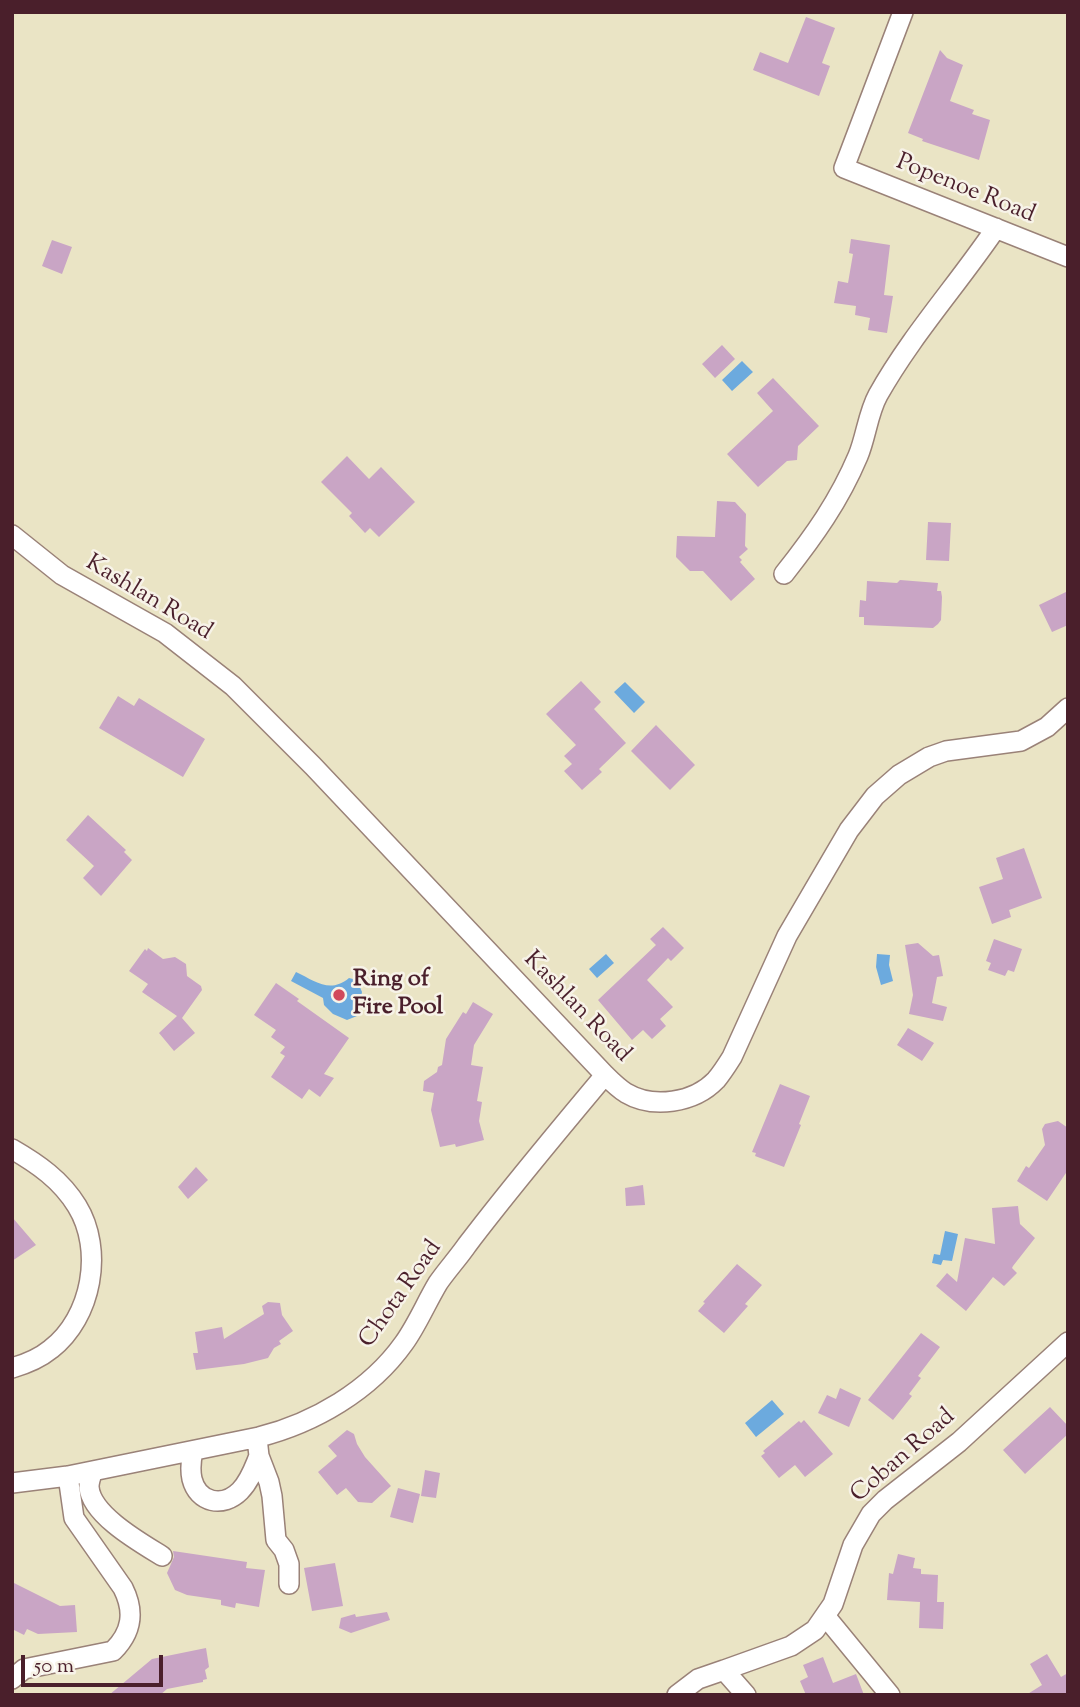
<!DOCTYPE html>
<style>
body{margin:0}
#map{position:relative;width:1080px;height:1707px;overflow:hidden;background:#eae4c5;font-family:"Sorts Mill Goudy",serif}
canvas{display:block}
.frame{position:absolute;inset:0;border:14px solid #4a1f2b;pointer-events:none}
.scale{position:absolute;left:21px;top:1655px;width:142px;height:32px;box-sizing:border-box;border:4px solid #4a1f2b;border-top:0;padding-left:9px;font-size:21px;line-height:24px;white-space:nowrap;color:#4a1f2b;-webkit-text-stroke:5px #f7f3e8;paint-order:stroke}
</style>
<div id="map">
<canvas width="1080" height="1707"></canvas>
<div class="frame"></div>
<div class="scale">50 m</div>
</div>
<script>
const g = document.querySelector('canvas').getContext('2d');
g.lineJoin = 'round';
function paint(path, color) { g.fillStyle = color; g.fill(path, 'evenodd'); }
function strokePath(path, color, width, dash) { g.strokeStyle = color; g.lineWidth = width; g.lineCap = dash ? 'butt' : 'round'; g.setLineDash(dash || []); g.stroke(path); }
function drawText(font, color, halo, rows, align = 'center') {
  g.font = font + ' "Sorts Mill Goudy",serif'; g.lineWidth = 5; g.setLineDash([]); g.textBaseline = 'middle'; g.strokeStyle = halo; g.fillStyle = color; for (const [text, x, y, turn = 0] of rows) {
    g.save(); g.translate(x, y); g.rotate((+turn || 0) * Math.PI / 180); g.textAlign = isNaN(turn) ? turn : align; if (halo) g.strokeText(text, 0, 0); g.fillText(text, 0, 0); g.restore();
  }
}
paint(new Path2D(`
 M742 361 753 372 732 391 722 380Z
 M625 682 645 702 634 713 614 692Z
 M606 954 614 963 597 978 589 969Z
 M877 954 890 955 889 965 893 981 881 985 876 967Z
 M296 972C315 981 330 994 349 978L357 980 362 992 357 1016 347 1020 333 1014 324 1005 323 998 291 981Z
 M945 1231 958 1234 952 1261 943 1260 941 1265 932 1263 934 1254 940 1255Z
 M772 1400 784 1414 756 1437 745 1423Z`), '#6caade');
paint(new Path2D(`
 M806 17 835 28 822 63 830 66 819 96 753 70 760 52 788 63Z
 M940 50 947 58 963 65 950 101 974 110 972 114 990 120 979 160 922 141 923 139 908 133Z
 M851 239 890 245 884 295 893 296 887 333 868 330 870 318 855 315 856 306 834 303 838 281 848 283 853 254 849 253Z
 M52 240 72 247 62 274 42 266Z
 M722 345 735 359 715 378 702 364Z
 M773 378 819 426 798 446 797 460 787 461 758 487 727 454 773 411 757 393Z
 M347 456 369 479 381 467 415 502 379 537 370 528 365 533 349 516 352 513 321 482Z
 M717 501 735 502 746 514 745 546 748 549 739 557 742 560 740 562 755 579 731 601 703 571H690L676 557 677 536 715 537Z
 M928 522 951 523 949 561 926 560Z
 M900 580 938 583 937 591H941L942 597 941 620 938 624 933 628 864 625V617H859L860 600 866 601 867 581 897 583Z
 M1068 591V625L1052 632 1039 605Z
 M581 681 601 702 594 709 626 743 599 769 602 772 582 790 564 771 572 764 564 756 576 745 546 714Z
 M118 696 134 706 139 698 205 739 183 777 99 728Z
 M656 725 695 765 670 790 631 751Z
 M88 815 126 850 124 852 132 860 101 896 83 878 94 866 66 840Z
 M1024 848 1042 898 1009 910 1011 917 992 924 979 887 1003 879 996 858Z
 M663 927 684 948 671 961 668 958 647 980 673 1007 660 1019 666 1026 652 1039 643 1030 632 1040 598 1000 656 945 650 939Z
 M994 939 1022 949 1014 972 1008 970 1005 976 988 970 991 963 986 961Z
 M918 943 933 956 939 955 943 976 937 977 932 1003 947 1007 943 1021 909 1014 913 995 905 945Z
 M148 948 163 959 175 957 186 964 187 976 201 986 202 990 182 1018 195 1033 174 1051 159 1033 177 1016 142 992 148 984 129 971 145 949 147 951Z
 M276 983 299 999 297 1001 349 1038 324 1074 334 1078 320 1097 309 1089 302 1099 271 1077 285 1056 280 1053 285 1047 271 1037 276 1030 254 1015Z
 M473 1002 493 1014 474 1045 471 1065 483 1067 477 1101 482 1102 479 1121 484 1140 456 1147 455 1144 440 1147 431 1110 434 1093 423 1091 424 1081 437 1072 438 1067 442 1065 446 1039 463 1012 466 1014Z
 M908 1028 934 1043 922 1061 897 1045Z
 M780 1084 810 1096 799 1124 801 1125 784 1167 755 1156 756 1153 752 1152Z
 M1058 1121 1068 1128V1170L1047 1201 1017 1181 1026 1166 1029 1168 1045 1145 1042 1129 1045 1124Z
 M196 1167 208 1180 188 1199 178 1187Z
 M643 1185 645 1205 626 1206 625 1188Z
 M1018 1206 1020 1224 1035 1238 1013 1266 1012 1268 1017 1273 1004 1286 993 1277 966 1311 936 1286 947 1273 957 1282 965 1238 995 1244 992 1208Z
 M12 1217 36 1245 12 1261Z
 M737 1264 762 1285 745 1304 748 1306 724 1333 698 1311 705 1303 703 1302Z
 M268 1302 280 1303 282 1315 293 1331 279 1341 281 1344 274 1348 268 1358 244 1364 196 1370 193 1353H198L195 1332 222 1327 224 1339 264 1314 262 1306Z
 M921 1333 940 1347 918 1376 921 1378 909 1394 912 1396 893 1420 868 1400Z
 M840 1388 861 1398 849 1427 818 1413 827 1395 836 1399Z
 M1050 1407 1068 1426V1434L1025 1474 1003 1450Z
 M804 1420 833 1454 805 1477 795 1465 779 1478 761 1456 765 1453 763 1451 799 1421 801 1423Z
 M347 1430 354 1434 357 1444 365 1457 391 1486 372 1503 358 1502 346 1488 337 1495 318 1472 337 1456 328 1446Z
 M425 1470 440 1473 436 1498 421 1496Z
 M398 1488 420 1494 413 1523 390 1517Z
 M173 1551 247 1562 246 1568 265 1570 259 1607 236 1603 235 1608 221 1605V1600L187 1595 175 1590 167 1573 174 1557Z
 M898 1554 915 1558 913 1568 921 1569V1574L938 1575 937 1602H944L943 1629 919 1628 920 1602 887 1600 889 1573 893 1574Z
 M335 1563 343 1606 312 1611 304 1568Z
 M12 1582 60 1606 75 1605 77 1632 38 1634 27 1629 24 1635 12 1629Z
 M387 1612 390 1620 351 1633 339 1628 341 1618 355 1614 356 1617Z
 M206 1648 209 1667 205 1670 207 1679 203 1680V1682L167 1689 160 1695H109L152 1659Z
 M1047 1654 1061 1677 1068 1673V1695H1026L1042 1685 1030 1664Z
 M823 1657 833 1683 856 1674 864 1695H806L800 1681 808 1677 803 1665Z`), '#c9a5c5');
const minor = new Path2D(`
 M903 12 844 168 1068 257
 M12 535 62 575 165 633 233 686 313 766 605 1075C611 1081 618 1088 626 1093 653 1109 694 1103 716 1080 722 1073 727 1065 732 1057L787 936 849 830 875 796 899 775 929 757 946 751 1021 741 1047 727 1068 708
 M784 574C814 536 839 501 858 456 866 437 868 413 878 395 911 336 958 284 996 228
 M12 1149C38 1164 61 1180 77 1206 104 1250 92 1317 51 1349 40 1358 26 1364 12 1368
 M257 1438 259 1456 269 1482 272 1496 276 1540 284 1550 289 1564V1584
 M193 1451C191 1460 190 1470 192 1479 198 1503 223 1508 240 1491 250 1481 254 1468 259 1456
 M93 1471C91 1476 89 1482 89 1487 91 1515 141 1543 162 1556
 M12 1483 68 1476 259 1437C314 1423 370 1391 404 1343 417 1325 426 1303 438 1283 447 1270 458 1258 467 1245 511 1187 558 1131 605 1075
 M826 1617 890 1695
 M12 1679 24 1669 113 1651C132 1632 135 1612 123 1588L74 1518 68 1476
 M677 1695 698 1679 724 1670
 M746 1695 724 1670 791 1646 815 1630 833 1604 853 1545 871 1514 885 1500 959 1442 1068 1342`);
strokePath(minor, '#9a8278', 22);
strokePath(minor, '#fff', 19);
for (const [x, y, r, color] of [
 [339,995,7,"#d1495b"]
]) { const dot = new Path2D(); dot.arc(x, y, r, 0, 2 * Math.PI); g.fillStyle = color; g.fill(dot); strokePath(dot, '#f7f3e8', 2.5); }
drawText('24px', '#4a1f2b', '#f7f3e8', [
 ["Popenoe Road",965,190,22],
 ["Kashlan Road",148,599,31],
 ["Kashlan Road",576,1008,46],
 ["Chota Road",402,1295,-55],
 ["Coban Road",904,1457,-41]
]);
drawText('bold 24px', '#4a1f2b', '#f7f3e8', [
 ["Ring of",353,981],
 ["Fire Pool",353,1009]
], 'left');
</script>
